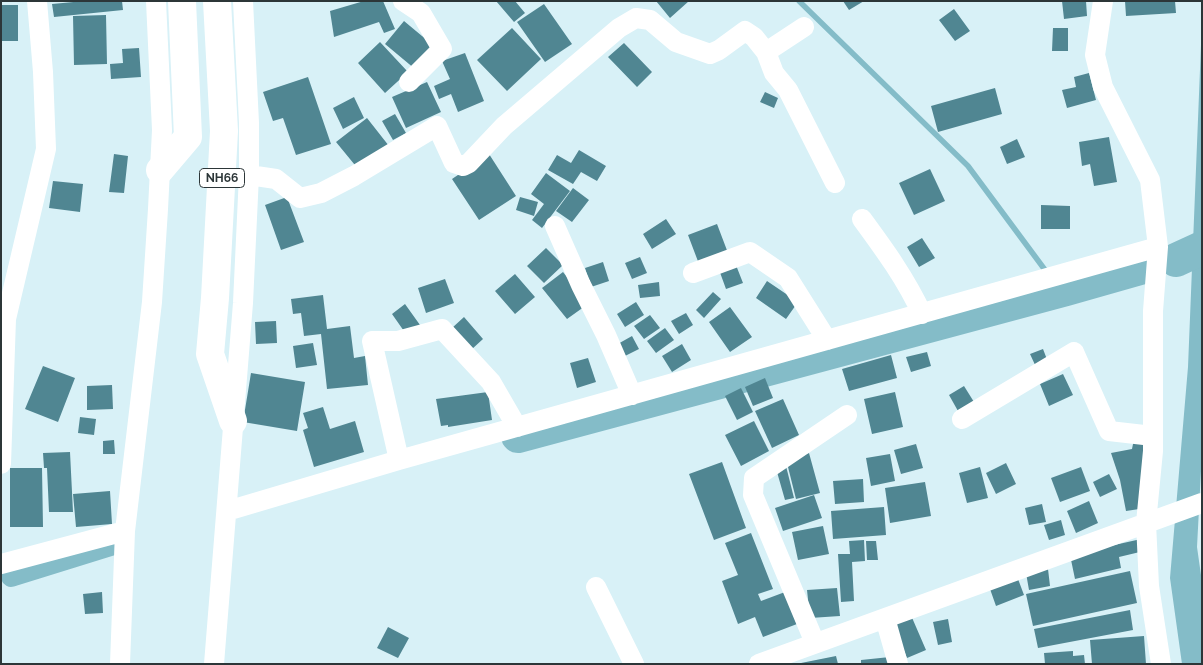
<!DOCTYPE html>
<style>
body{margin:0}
#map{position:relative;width:1203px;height:665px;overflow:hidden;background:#d8f1f7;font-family:Raleway,sans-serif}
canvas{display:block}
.frame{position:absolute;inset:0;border:2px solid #2c3638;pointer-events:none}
</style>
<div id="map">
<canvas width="1203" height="665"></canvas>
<div class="frame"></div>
</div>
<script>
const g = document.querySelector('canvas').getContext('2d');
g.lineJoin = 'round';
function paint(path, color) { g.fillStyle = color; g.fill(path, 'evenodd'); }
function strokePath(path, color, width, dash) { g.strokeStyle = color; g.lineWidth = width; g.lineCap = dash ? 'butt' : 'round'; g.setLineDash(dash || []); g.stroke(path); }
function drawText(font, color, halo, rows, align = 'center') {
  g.font = font + ' Raleway,sans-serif'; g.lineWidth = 4.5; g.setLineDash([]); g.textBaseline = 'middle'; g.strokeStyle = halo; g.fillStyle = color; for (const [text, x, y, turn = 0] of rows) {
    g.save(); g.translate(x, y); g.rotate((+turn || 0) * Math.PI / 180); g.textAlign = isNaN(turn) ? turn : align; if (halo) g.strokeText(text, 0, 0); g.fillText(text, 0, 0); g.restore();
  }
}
paint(new Path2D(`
 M1202 20V452L1197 547 1202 582V664H1182L1170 578 1188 367Z`), '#84bcc8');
strokePath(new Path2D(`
 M799 1 968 166 1048 274
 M1059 286 1066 289`), '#84bcc8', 5.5);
strokePath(new Path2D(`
 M11 577 114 545`), '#84bcc8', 20);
strokePath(new Path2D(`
 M1176 260 1200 249
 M518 436 1066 289 1151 265`), '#84bcc8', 34);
paint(new Path2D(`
 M84 1H122L123 10 54 17 52 4Z
 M364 1H383L395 29 384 33 379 22 334 37 330 11Z
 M496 1H515L525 13 514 22Z
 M656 1H689L670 18Z
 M843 1H864L849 10Z
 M1062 1H1086L1087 16 1064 19Z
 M1125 1H1175L1176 13 1126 16Z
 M544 4 572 44 545 62 517 22Z
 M1 5H18V41H1Z
 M954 9 970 31 955 41 939 20Z
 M106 15 107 64 74 65 73 16Z
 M404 21 434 46 415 69 385 44Z
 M512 28 541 59 507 91 477 60Z
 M1053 28H1068V51H1052Z
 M380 42 408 72 385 93 358 63Z
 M624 43 652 72 637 87 608 57Z
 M139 48 141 77 111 79 110 64 123 63 122 49Z
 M465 53 484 101 458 112 451 94 439 99 434 86 450 79 442 61Z
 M1089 73 1096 100 1067 108 1062 90 1076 87 1074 77Z
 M308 77 331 144 296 155 283 118 273 121 263 92Z
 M427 82 441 112 406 128 392 97Z
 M995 88 1002 114 938 132 931 106Z
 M765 92 778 98 774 108 760 102Z
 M354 97 364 118 343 129 333 108Z
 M395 114 406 133 393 140 382 121Z
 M367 118 389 146 359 170 336 142Z
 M1109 137 1117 182 1094 186 1090 164 1082 166 1079 142Z
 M1017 139 1025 157 1007 164 1000 147Z
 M579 150 606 166 597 181 581 172 573 184 548 170 557 155 571 163Z
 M114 154 128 156 124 193 109 192Z
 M489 154 516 196 479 220 452 179Z
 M930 169 945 201 914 215 899 183Z
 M546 173 570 191 542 228 532 220 544 204 531 194Z
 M53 181 83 184 80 212 49 208Z
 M573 188 589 200 572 222 556 211Z
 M287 197 304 242 281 250 265 205Z
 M520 197 538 202 534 216 516 210Z
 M1041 205 1070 206V229H1041Z
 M666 219 676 234 652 249 643 234Z
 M717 224 728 253 699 264 688 235Z
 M922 238 935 258 919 267 907 247Z
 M546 248 563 265 544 283 527 266Z
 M640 257 647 273 632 279 625 263Z
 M734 260 743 283 726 289 718 267Z
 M603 262 609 281 591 287 585 268Z
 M563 272 588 304 567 319 542 288Z
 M515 274 535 297 515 314 495 291Z
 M445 279 454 303 426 313 418 288Z
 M767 281 798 302 786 319 756 298Z
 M659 282 660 296 640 298 638 285Z
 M713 292 721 299 704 318 696 310Z
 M323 295 327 329 350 326 354 358 365 356 368 385 327 389 321 334 304 336 301 313 293 314 291 299Z
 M636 302 644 315 625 327 617 314Z
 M405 304 420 325 406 334 392 314Z
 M730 307 752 337 730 352 709 322Z
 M686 313 693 325 679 334 671 321Z
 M650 315 660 328 644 339 634 326Z
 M464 317 483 339 471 350 452 328Z
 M276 321 277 343 256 344 255 322Z
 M665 328 674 340 656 353 647 341Z
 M632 336 639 349 623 357 616 345Z
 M313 343 317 365 296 368 293 346Z
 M682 344 691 360 672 372 662 356Z
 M1043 349 1048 362 1036 367 1030 354Z
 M927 352 931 366 911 372 906 357Z
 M891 355 897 378 849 391 842 369Z
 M588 358 596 382 577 388 570 363Z
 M43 366 75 378 58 422 25 409Z
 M251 373 305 382 297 431 243 422Z
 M1063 374 1073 395 1049 406 1040 384Z
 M765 378 773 398 753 406 745 387Z
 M112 385 113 409 87 410V386Z
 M964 386 974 402 958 411 949 395Z
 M741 388 753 412 737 420 725 396Z
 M488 392 492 420 448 427V425L441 426 436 399Z
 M895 392 903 427 872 434 864 399Z
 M783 399 799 435 772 448 755 411Z
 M323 407 330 429 355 421 364 452 314 467 303 430 308 428 303 413Z
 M80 417 96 419 94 435 78 433Z
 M754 421 769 451 741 466 725 435Z
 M1134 439H1146V508L1126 511 1120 480 1111 453 1132 449Z
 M114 440 115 454H103V441Z
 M916 444 923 468 901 474 894 450Z
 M70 452 73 512H49L47 468H44L43 453Z
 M809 453 820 493 796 499 786 459Z
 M890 454 895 481 871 486 866 458Z
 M722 462 746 528 714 540 689 474Z
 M785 462 794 498 785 500 775 465Z
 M1006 463 1016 484 996 494 986 473Z
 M980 467 988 498 967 503 959 473Z
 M1081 467 1090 491 1060 502 1051 478Z
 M10 468H42L43 527H10Z
 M1109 474 1117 489 1100 497 1093 482Z
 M863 479 864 502 835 504 833 481Z
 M925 482 931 516 890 523 885 488Z
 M110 491 112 524 76 527 73 494Z
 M814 495 822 518 783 531 775 508Z
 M1089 501 1098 523 1076 533 1067 511Z
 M1042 504 1046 522 1029 525 1025 508Z
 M884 507 886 535 833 539 831 511Z
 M1061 520 1065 535 1049 540 1044 525Z
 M823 526 829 554 798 560 792 532Z
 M751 533 773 589 758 594 761 601 785 592 797 624 763 637 755 617 738 624 722 581 738 575 725 543Z
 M1141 539 1144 551 1119 557 1121 568 1075 579 1070 555Z
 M864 540 865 561 852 562 854 601 841 602 838 554H850L849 541Z
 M866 541H876L878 560H867Z
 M1048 569 1050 586 1029 590 1026 573Z
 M1130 571 1137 603 1033 626 1026 594Z
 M1018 579 1024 595 996 606 990 589Z
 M837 588 840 616 810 618 807 590Z
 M102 592 103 613 85 614 83 594Z
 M1130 610 1133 630 1038 648 1034 629Z
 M910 613 926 650 907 658 892 621Z
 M948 619 952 642 938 645 933 622Z
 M388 627 409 638 398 658 377 648Z
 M1144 636 1146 664H1092L1090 640Z
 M1073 651V656L1084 655 1085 664H1045L1044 653Z
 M836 656 838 664H801V663Z
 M890 657 891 664H861V660Z`), '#508692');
strokePath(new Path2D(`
 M403 1 421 13 442 49 409 82
 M1103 1 1095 55 1103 87 1150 180 1158 247 1153 311V451L1146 523 1149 586 1161 664
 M766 52 774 73 788 90 835 183
 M249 175 276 179 300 198 321 193 354 176 437 126 454 163 463 166 469 163 504 126 619 28 636 18 650 20 676 42 710 54 719 50 745 31 754 37 766 52 804 27
 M862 219C884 249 906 279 922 314
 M555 226 581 285 606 335 632 395
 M693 273 750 252 788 278 827 340
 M962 419 1074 352 1109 431 1153 436
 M399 460 372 341H398L442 329 491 382 517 427
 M1 464 6 319 46 149 43 72 37 1
 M227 511 399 460 1158 247
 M1 564 125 531
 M596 587 634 664
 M885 618 898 664
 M815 643 753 495 754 478 847 415
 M120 664 125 531 152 302 158 209 162 130 156 1
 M214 664 243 303 249 175V123L243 1
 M759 664 1202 503`), '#fff', 20);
strokePath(new Path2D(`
 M217 1 224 131 215 298 210 354 233 421
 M160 170 188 137 182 1`), '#fff', 28);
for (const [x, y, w] of [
 [222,178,45]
]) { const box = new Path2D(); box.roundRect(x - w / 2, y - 9.5, w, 19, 4); g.fillStyle = '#fff'; g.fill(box); strokePath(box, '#2c3638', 1); }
drawText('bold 12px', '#2c3638', null, [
 ["NH66",222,178]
]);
</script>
